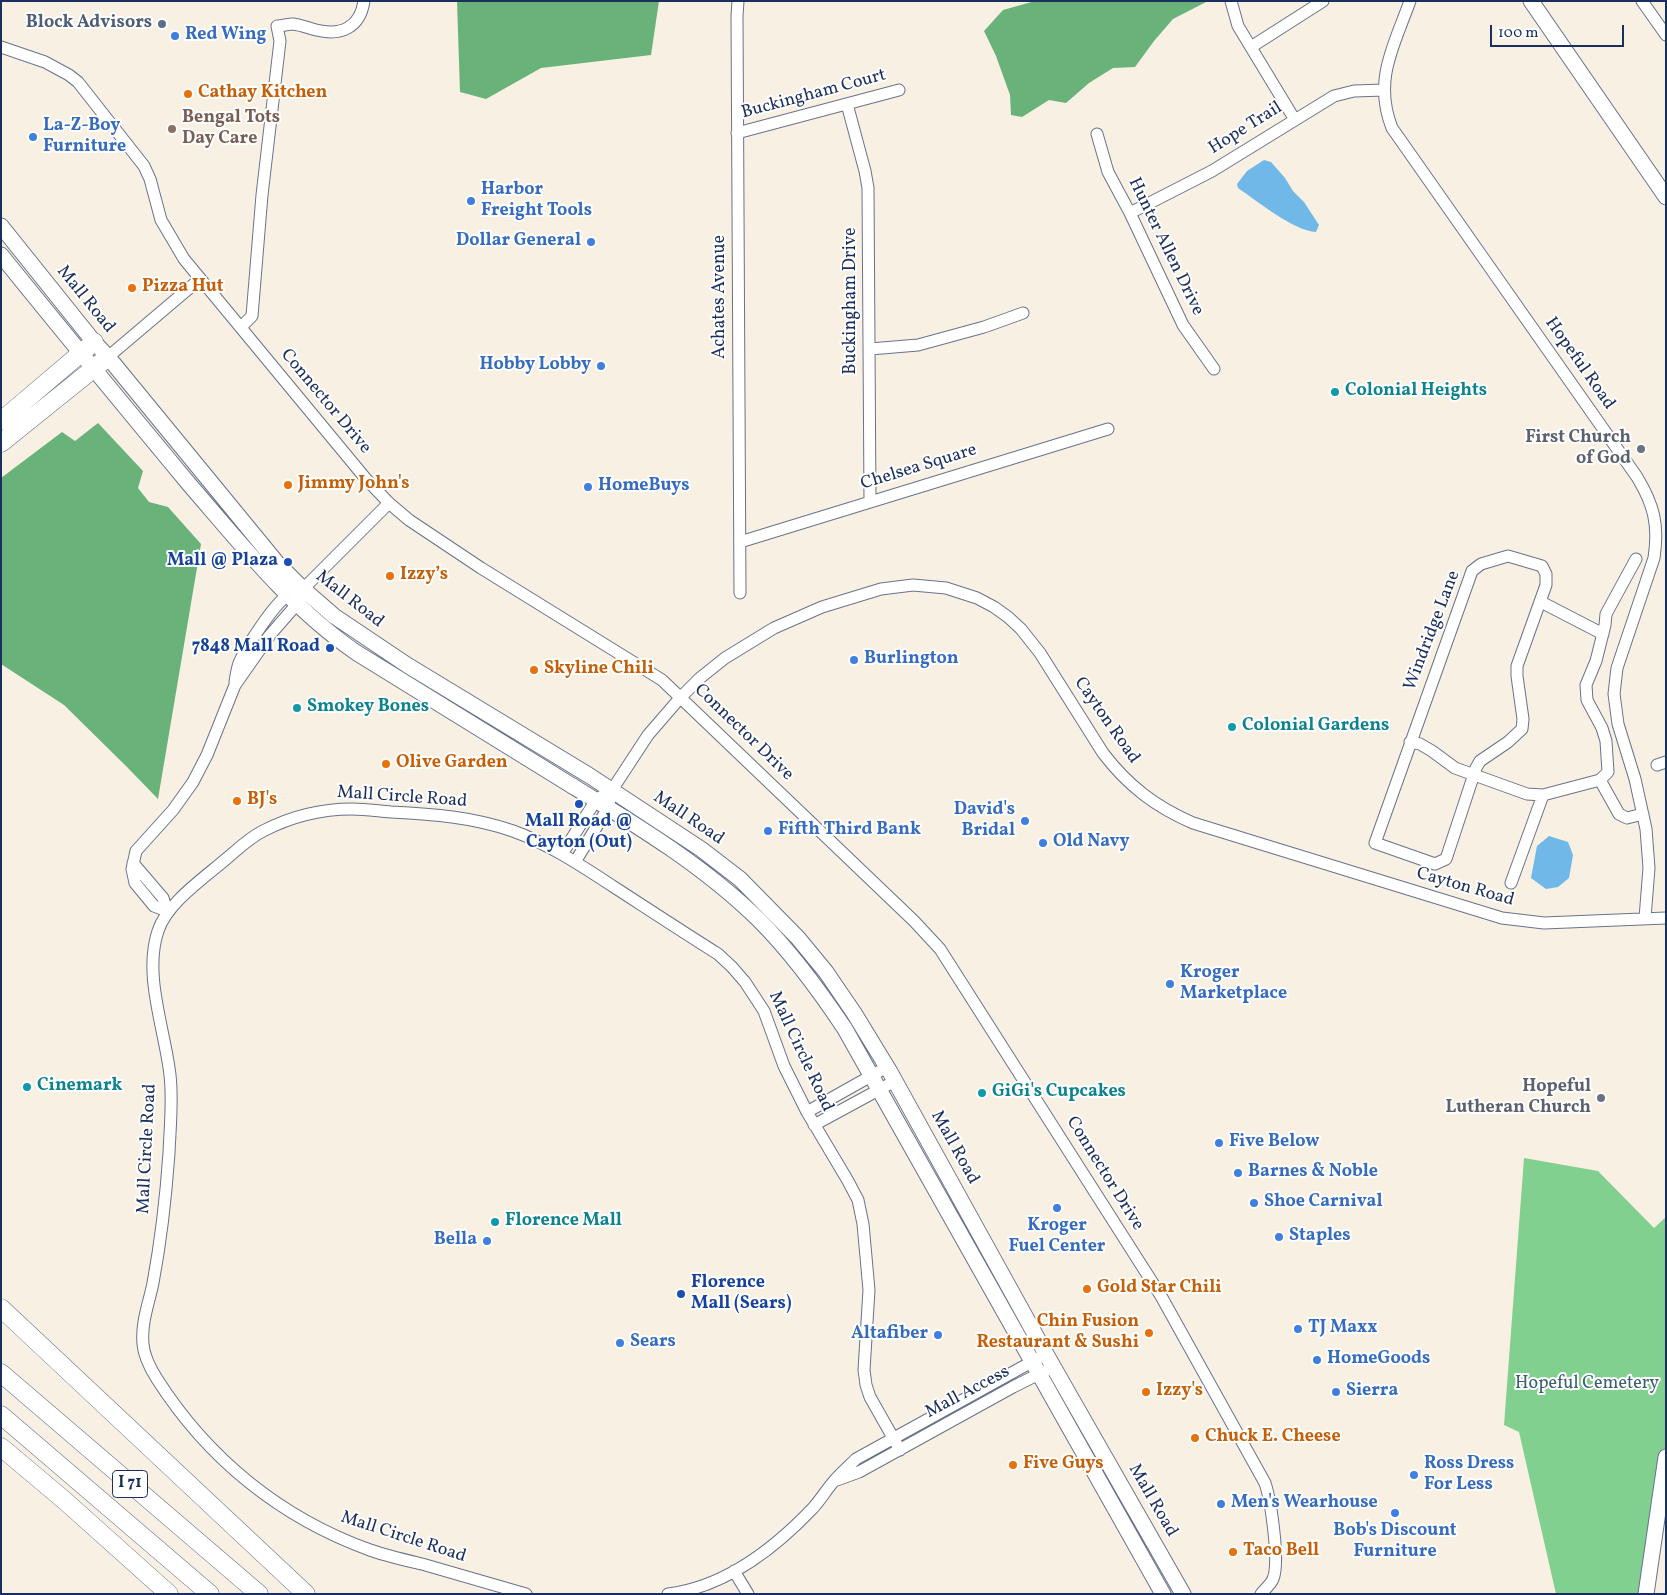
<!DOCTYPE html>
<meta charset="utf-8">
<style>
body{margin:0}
#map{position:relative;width:1667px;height:1595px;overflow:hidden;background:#f8f0e2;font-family:Vollkorn,serif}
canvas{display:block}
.frame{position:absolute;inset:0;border:2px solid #1b2f5e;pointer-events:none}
.scale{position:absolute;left:1490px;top:25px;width:134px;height:22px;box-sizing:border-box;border:2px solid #1b2f5e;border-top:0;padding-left:6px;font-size:15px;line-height:18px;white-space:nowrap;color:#1b2f5e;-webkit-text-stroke:4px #fff;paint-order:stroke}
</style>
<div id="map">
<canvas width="1667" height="1595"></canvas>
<div class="frame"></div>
<div class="scale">100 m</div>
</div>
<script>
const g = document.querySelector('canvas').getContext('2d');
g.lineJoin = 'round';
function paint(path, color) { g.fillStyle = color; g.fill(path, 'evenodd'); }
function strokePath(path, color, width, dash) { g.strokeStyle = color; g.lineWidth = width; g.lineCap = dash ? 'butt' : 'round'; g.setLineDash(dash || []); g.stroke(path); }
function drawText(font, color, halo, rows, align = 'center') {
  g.font = font + ' Vollkorn,serif'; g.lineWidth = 4; g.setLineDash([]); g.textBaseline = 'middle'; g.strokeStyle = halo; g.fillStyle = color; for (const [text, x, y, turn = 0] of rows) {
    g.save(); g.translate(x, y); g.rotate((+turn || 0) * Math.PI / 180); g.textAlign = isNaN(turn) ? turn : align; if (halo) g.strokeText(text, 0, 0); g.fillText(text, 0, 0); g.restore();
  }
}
paint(new Path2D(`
 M1524 1158 1598 1171 1654 1228 1666 1217V1457L1646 1594H1556L1519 1432 1504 1425Z`), '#82d08f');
paint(new Path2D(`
 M457 1H659L651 55 541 68 486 99 460 92Z
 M1035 1H1208L1173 19 1154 41 1135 67 1113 68 1089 83 1066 103 1049 100 1022 117 1011 115 1010 95 996 56 984 31 1003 10Z
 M98 423 143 471 138 488 149 502 168 507 201 544 158 799 126 766 64 705 1 664V478L62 432 75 441Z`), '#69b27a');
paint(new Path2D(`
 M1264 160 1271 162 1285 178 1293 191 1304 202 1319 225 1316 232C1294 231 1257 201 1238 188L1237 184 1247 171Z
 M1549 836 1568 842 1573 855 1569 878 1558 887 1546 889 1531 878 1537 846Z`), '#70b8e8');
const minor = new Path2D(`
 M738 1 737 16 740 593
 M1231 1 1238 26 1295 120
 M1410 1C1394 46 1373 80 1392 128L1637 477C1654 505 1659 525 1654 558L1617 668 1614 694 1618 724 1635 779 1646 829 1649 868 1645 918
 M1642 1 1666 35
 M1 47 45 62 69 75 78 82 144 166 150 179 161 220 184 259 366 479 389 503 409 520 481 568 662 680 914 921 940 949 1161 1296 1265 1483C1271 1501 1280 1562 1273 1579 1271 1584 1265 1589 1261 1594
 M1251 47 1323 1
 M847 104 865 171 868 188 870 501
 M737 133 899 90
 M1097 134 1108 172 1130 213 1183 325 1214 369
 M1130 213 1212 171 1334 96 1354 91 1384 90
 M241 327 252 316 262 195 280 41 277 26C282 26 288 24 293 24 301 25 308 28 316 30 341 36 360 28 364 1
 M870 349 918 345 984 327 1023 313
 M108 357 200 279
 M740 542 1108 429
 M1508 556 1542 566 1546 574V585L1517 666V676L1523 719 1522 729 1508 742 1480 761 1476 768 1446 859 1435 864 1375 843 1472 571 1481 564Z
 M1541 602 1603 634
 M235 682C236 675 237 669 239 663 246 647 274 604 288 595 293 593 298 591 303 589L389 503
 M1410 742 1420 744 1432 751 1455 768 1527 794 1543 795
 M1657 765 1666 762
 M1600 780 1619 814 1627 818 1643 814
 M562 854 596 800 602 796
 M575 862 608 808 612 790 648 735 680 698 700 678 725 658 774 628 822 607 881 589 913 585 946 588 977 598 994 607 1008 617 1021 629 1040 653 1103 753C1128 786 1156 807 1193 823L1502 918 1544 923 1666 918
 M133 863 163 898 167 911
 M1511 883 1543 795 1600 780 1608 772 1606 741 1602 728 1587 700 1586 685 1596 661 1605 625 1606 614 1636 559
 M167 911 154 906 135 883 132 869 136 851 173 810 193 782 207 755 235 685 270 635 297 604 300 598
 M807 1112 887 1067
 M814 1125 895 1081
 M837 1480 859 1472 1013 1387 1053 1367
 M734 1571 748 1594
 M526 1594C492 1584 457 1574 422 1564 405 1560 387 1556 370 1550 281 1518 208 1459 157 1379 150 1368 144 1357 143 1344 141 1322 149 1303 153 1283 161 1240 166 1196 169 1153 170 1128 173 1100 170 1075 165 1030 143 975 158 931 167 903 204 878 226 859 238 849 249 838 263 831 290 817 322 809 352 809 365 809 378 811 391 812 432 814 473 817 513 831 549 844 582 866 614 887 648 909 683 932 718 954L732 967 745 982 764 1011 784 1066 807 1112 848 1181 858 1200 863 1224 869 1290 864 1370 866 1385 870 1397 900 1450
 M668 1594C725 1587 775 1548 813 1508 821 1499 827 1489 834 1481 841 1473 849 1466 856 1459L1046 1354`);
const major = new Path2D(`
 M1531 1 1666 197
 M1 226 94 342 108 357 277 563 303 589 334 616 407 665 590 776 701 849 740 879 798 938 826 972 854 1013 890 1072 1046 1354 1183 1594
 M1 255C63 332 126 408 189 484 241 544 291 608 357 653 426 696 496 739 566 782 633 823 702 864 759 920 792 953 819 990 845 1029L1163 1594
 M1646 1594 1666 1457`);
const highway = new Path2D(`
 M1 421 94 342
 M1 443 108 357
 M1 1308 306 1594
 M1 1373 259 1594
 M1 1415 210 1594
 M1 1447 64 1500 169 1594`);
strokePath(minor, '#68738c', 13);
strokePath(major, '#68738c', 17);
strokePath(highway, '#68738c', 19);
strokePath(minor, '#fff', 11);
strokePath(major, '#fff', 15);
strokePath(highway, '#fff', 18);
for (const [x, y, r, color] of [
 [162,24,5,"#5c6f8a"],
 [175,36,5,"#3f7fe0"],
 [188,94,5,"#e8710a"],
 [172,129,5,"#8d6e63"],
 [33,137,5,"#3f7fe0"],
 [471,201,5,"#3f7fe0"],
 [591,242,5,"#3f7fe0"],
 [132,288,5,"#e8710a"],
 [601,366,5,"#3f7fe0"],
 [1335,392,5,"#0f9aa8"],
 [1641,449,5,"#6b7280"],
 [288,485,5,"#e8710a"],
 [588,487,5,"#3f7fe0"],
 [288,562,5,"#1a4fb4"],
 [390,576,5,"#e8710a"],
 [330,648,5,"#1a4fb4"],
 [854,660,5,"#3f7fe0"],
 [534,670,5,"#e8710a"],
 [297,708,5,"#0f9aa8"],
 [1232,727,5,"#0f9aa8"],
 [386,764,5,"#e8710a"],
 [237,801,5,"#e8710a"],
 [579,804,5,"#1a4fb4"],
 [1025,821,5,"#3f7fe0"],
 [768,831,5,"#3f7fe0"],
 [1043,843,5,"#3f7fe0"],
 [1170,984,5,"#3f7fe0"],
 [27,1087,5,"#0f9aa8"],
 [982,1093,5,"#0f9aa8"],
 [1601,1098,5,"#6b7280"],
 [1219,1143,5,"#3f7fe0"],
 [1238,1173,5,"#3f7fe0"],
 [1254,1203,5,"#3f7fe0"],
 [1057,1208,5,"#3f7fe0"],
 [495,1222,5,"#0f9aa8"],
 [1279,1237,5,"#3f7fe0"],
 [487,1241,5,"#3f7fe0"],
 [1087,1289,5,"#e8710a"],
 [681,1294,5,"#1a4fb4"],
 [1298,1329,5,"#3f7fe0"],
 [1149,1333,5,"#e8710a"],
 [938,1335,5,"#3f7fe0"],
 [620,1343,5,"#3f7fe0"],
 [1317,1360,5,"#3f7fe0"],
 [1146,1392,5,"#e8710a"],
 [1336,1392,5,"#3f7fe0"],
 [1195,1438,5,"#e8710a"],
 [1013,1465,5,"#e8710a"],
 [1414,1475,5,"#3f7fe0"],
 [1221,1504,5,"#3f7fe0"],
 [1395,1513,5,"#3f7fe0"],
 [1233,1552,5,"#e8710a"]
]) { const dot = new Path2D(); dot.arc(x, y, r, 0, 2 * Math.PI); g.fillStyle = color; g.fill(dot); strokePath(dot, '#fff', 2); }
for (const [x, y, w] of [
 [130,1484,35]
]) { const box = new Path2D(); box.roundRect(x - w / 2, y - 13.5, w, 27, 4); g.fillStyle = '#fff'; g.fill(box); strokePath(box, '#1b2f5e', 1); }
drawText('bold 16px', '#1b2f5e', null, [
 ["I 71",130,1484]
]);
drawText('bold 18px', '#4e5e75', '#fff', [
 ["Block Advisors",152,24]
], 'right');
drawText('bold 18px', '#366cbe', '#fff', [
 ["Red Wing",185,36],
 ["La-Z-Boy",43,127],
 ["Furniture",43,148],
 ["Harbor",481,191],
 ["Freight Tools",481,212],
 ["Dollar General",581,242,"right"],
 ["Hobby Lobby",591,366,"right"],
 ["HomeBuys",598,487],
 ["Burlington",864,660],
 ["David's",1015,811,"right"],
 ["Bridal",1015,832,"right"],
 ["Fifth Third Bank",778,831],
 ["Old Navy",1053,843],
 ["Kroger",1180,974],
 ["Marketplace",1180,995],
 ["Five Below",1229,1143],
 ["Barnes & Noble",1248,1173],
 ["Shoe Carnival",1264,1203],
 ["Kroger",1057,1227,"center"],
 ["Fuel Center",1057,1248,"center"],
 ["Staples",1289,1237],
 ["Bella",477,1241,"right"],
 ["TJ Maxx",1308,1329],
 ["Altafiber",928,1335,"right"],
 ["Sears",630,1343],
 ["HomeGoods",1327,1360],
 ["Sierra",1346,1392],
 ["Ross Dress",1424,1465],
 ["For Less",1424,1486],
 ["Men's Wearhouse",1231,1504],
 ["Bob's Discount",1395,1532,"center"],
 ["Furniture",1395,1553,"center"]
], 'left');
drawText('bold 18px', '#c56008', '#fff', [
 ["Cathay Kitchen",198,94],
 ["Pizza Hut",142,288],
 ["Jimmy John's",298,485],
 ["Izzy’s",400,576],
 ["Skyline Chili",544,670],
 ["Olive Garden",396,764],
 ["BJ's",247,801],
 ["Gold Star Chili",1097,1289],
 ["Chin Fusion",1139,1323,"right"],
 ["Restaurant & Sushi",1139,1344,"right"],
 ["Izzy's",1156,1392],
 ["Chuck E. Cheese",1205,1438],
 ["Five Guys",1023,1465],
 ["Taco Bell",1243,1552]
], 'left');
drawText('18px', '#1b2f5e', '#fff', [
 ["Buckingham Court",814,95,-15],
 ["Hope Trail",1246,129,-32],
 ["Hunter Allen Drive",1165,247,64],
 ["Achates Avenue",721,297,-90],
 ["Mall Road",85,300,51],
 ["Buckingham Drive",852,301,-90],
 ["Hopeful Road",1579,364,55],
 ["Connector Drive",325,402,50],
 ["Chelsea Square",919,468,-17],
 ["Mall Road",349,600,38],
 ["Windridge Lane",1433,631,-69],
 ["Cayton Road",1106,721,55],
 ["Connector Drive",743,733,44],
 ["Mall Circle Road",402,798,4],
 ["Mall Road",688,819,34],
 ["Cayton Road",1465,888,16],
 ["Mall Circle Road",800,1052,65],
 ["Mall Road",954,1148,61],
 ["Mall Circle Road",148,1149,-87],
 ["Connector Drive",1104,1174,58],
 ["Mall Access",968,1393,-28],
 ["Mall Road",1152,1501,60],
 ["Mall Circle Road",403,1538,18]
]);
drawText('bold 18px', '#785e54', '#fff', [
 ["Bengal Tots",182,119],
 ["Day Care",182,140]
], 'left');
drawText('bold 18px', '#0d838f', '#fff', [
 ["Colonial Heights",1345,392],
 ["Smokey Bones",307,708],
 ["Colonial Gardens",1242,727],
 ["Cinemark",37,1087],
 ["GiGi's Cupcakes",992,1093],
 ["Florence Mall",505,1222]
], 'left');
drawText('bold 18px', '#5b616d', '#fff', [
 ["First Church",1631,439],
 ["of God",1631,460],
 ["Hopeful",1591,1088],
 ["Lutheran Church",1591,1109]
], 'right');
drawText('bold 18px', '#164399', '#fff', [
 ["Mall @ Plaza",278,562],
 ["7848 Mall Road",320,648],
 ["Mall Road @",579,823,"center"],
 ["Cayton (Out)",579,844,"center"],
 ["Florence",691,1284,"left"],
 ["Mall (Sears)",691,1305,"left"]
], 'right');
drawText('18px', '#3a5f6d', '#fff', [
 ["Hopeful Cemetery",1587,1385]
]);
</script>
